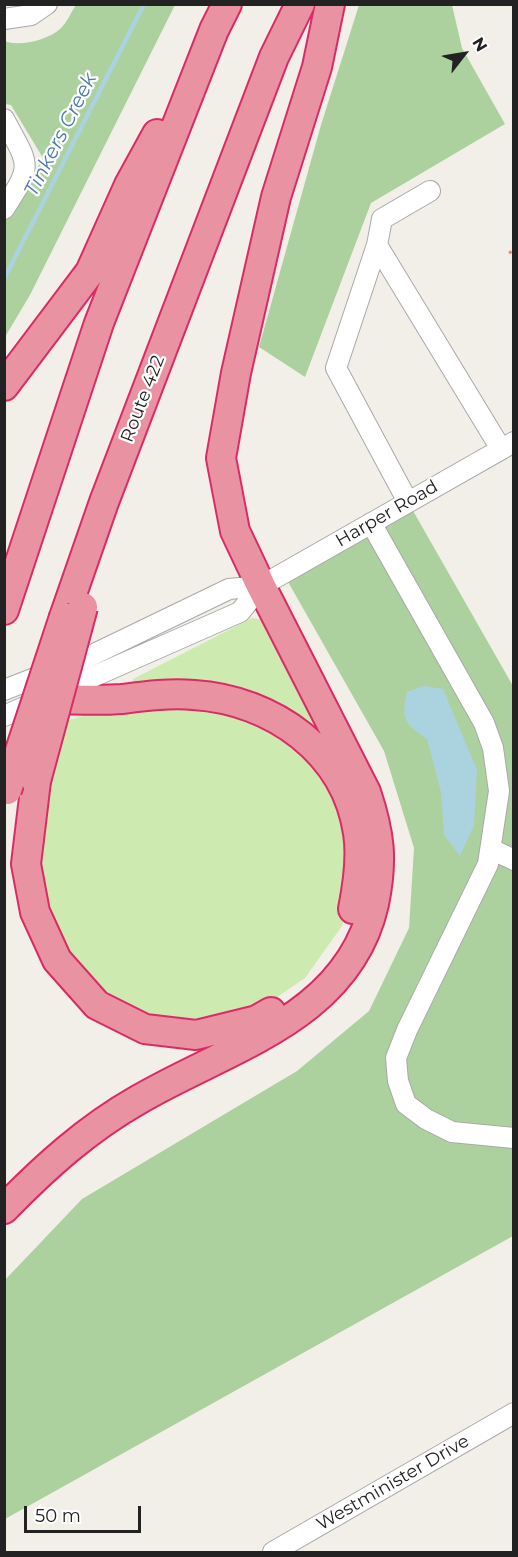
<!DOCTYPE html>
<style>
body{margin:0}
#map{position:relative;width:518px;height:1557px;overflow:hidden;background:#f2efe9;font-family:Montserrat,sans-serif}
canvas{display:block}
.frame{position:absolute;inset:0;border:6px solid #222;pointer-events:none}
.north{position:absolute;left:434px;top:24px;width:60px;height:60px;-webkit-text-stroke:4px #fff;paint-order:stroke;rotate:59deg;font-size:16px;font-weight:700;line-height:24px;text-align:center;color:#222}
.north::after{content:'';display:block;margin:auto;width:21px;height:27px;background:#222;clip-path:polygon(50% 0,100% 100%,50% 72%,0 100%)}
.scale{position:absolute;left:24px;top:1506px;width:117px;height:27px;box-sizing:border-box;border:3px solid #222;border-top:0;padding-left:8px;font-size:18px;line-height:21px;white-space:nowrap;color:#222;-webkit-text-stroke:4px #fff;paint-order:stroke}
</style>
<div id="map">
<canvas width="518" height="1557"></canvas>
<div class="frame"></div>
<div class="north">N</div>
<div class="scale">50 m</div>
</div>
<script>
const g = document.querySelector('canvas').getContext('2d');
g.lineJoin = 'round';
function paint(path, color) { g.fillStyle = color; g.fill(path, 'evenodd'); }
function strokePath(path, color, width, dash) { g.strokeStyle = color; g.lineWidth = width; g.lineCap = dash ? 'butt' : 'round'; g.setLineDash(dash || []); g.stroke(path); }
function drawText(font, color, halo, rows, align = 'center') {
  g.font = font + ' Montserrat,sans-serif'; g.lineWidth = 4.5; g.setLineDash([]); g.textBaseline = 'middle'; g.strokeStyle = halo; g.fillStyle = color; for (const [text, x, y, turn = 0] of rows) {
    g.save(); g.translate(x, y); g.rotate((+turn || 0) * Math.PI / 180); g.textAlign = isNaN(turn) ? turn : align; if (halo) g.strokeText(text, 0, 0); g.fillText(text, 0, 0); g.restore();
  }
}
paint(new Path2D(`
 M252 618 265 620 325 740 294 713 249 692 135 688 133 679Z
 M199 702 292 733 345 807 351 898 342 926 305 978 270 1002 233 1017 197 1021 163 1018 140 1012 105 993 68 959 43 905 37 849 62 722 115 707Z`), '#cdebb0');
paint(new Path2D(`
 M76 5H175L30 295 5 337 4 223 43 158 11 105 5 104V41C19 47 48 40 60 29 67 23 71 12 76 5Z
 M359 5H452L462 48 505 124 371 203 305 377 259 347 321 125Z
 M408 502 513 686V1236L5 1519 4 1281 82 1199 297 1071 369 1011 409 928 414 848 384 751 283 573Z`), '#add19e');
paint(new Path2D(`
 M424 686 443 689 477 770 474 825 460 856 444 835 441 792 427 739C404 723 401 719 407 692Z`), '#aad3df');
strokePath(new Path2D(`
 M4 279 144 4`), '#aad3df', 4.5);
const minor = new Path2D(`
 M4 19 31 15 47 4
 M4 119C29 166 34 163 4 209
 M377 245 382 219 430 191
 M408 502 336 368 377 245 501 449
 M371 523 484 723 493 748 499 791 488 864 407 1030 396 1058 398 1081 406 1104 426 1119 452 1132 514 1138
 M4 690 86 658 229 589 261 586
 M4 716 240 612 261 586 514 442
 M491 849 514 860
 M273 1552 514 1413`);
const highway = new Path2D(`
 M4 386 90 272 129 185 157 134
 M4 610 99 323 214 30 227 4
 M64 617 104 502 274 57 300 4
 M44 699C70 699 96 701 122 699 146 696 169 693 194 695 273 700 346 752 358 833 362 858 358 884 353 909
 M36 781 26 864 35 912 57 960 97 1005 145 1029 196 1035 257 1020 271 1012
 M4 1209C45 1167 87 1129 138 1100 228 1047 348 1019 374 904 383 860 380 834 366 792L261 586 235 531 221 458 236 373 276 197 317 67 330 4`);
strokePath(minor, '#a9a9a9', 22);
strokePath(highway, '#dc2a67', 32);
strokePath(new Path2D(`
 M509 253 514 250`), '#fa8072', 3, [3, 3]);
strokePath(minor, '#fff', 20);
strokePath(highway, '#e892a2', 28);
const highwayBridge = new Path2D(`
 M36 781 83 607
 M7 790 64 617`);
strokePath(highwayBridge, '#dc2a67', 32, []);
strokePath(highwayBridge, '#e892a2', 28);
drawText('18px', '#222', '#fff', [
 ["Route 422",143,399,-69],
 ["Harper Road",387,514,-30],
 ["Westminister Drive",393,1483,-30]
]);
drawText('italic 20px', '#4a7aab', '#fff', [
 ["Tinkers Creek",61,135,-63]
]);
</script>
